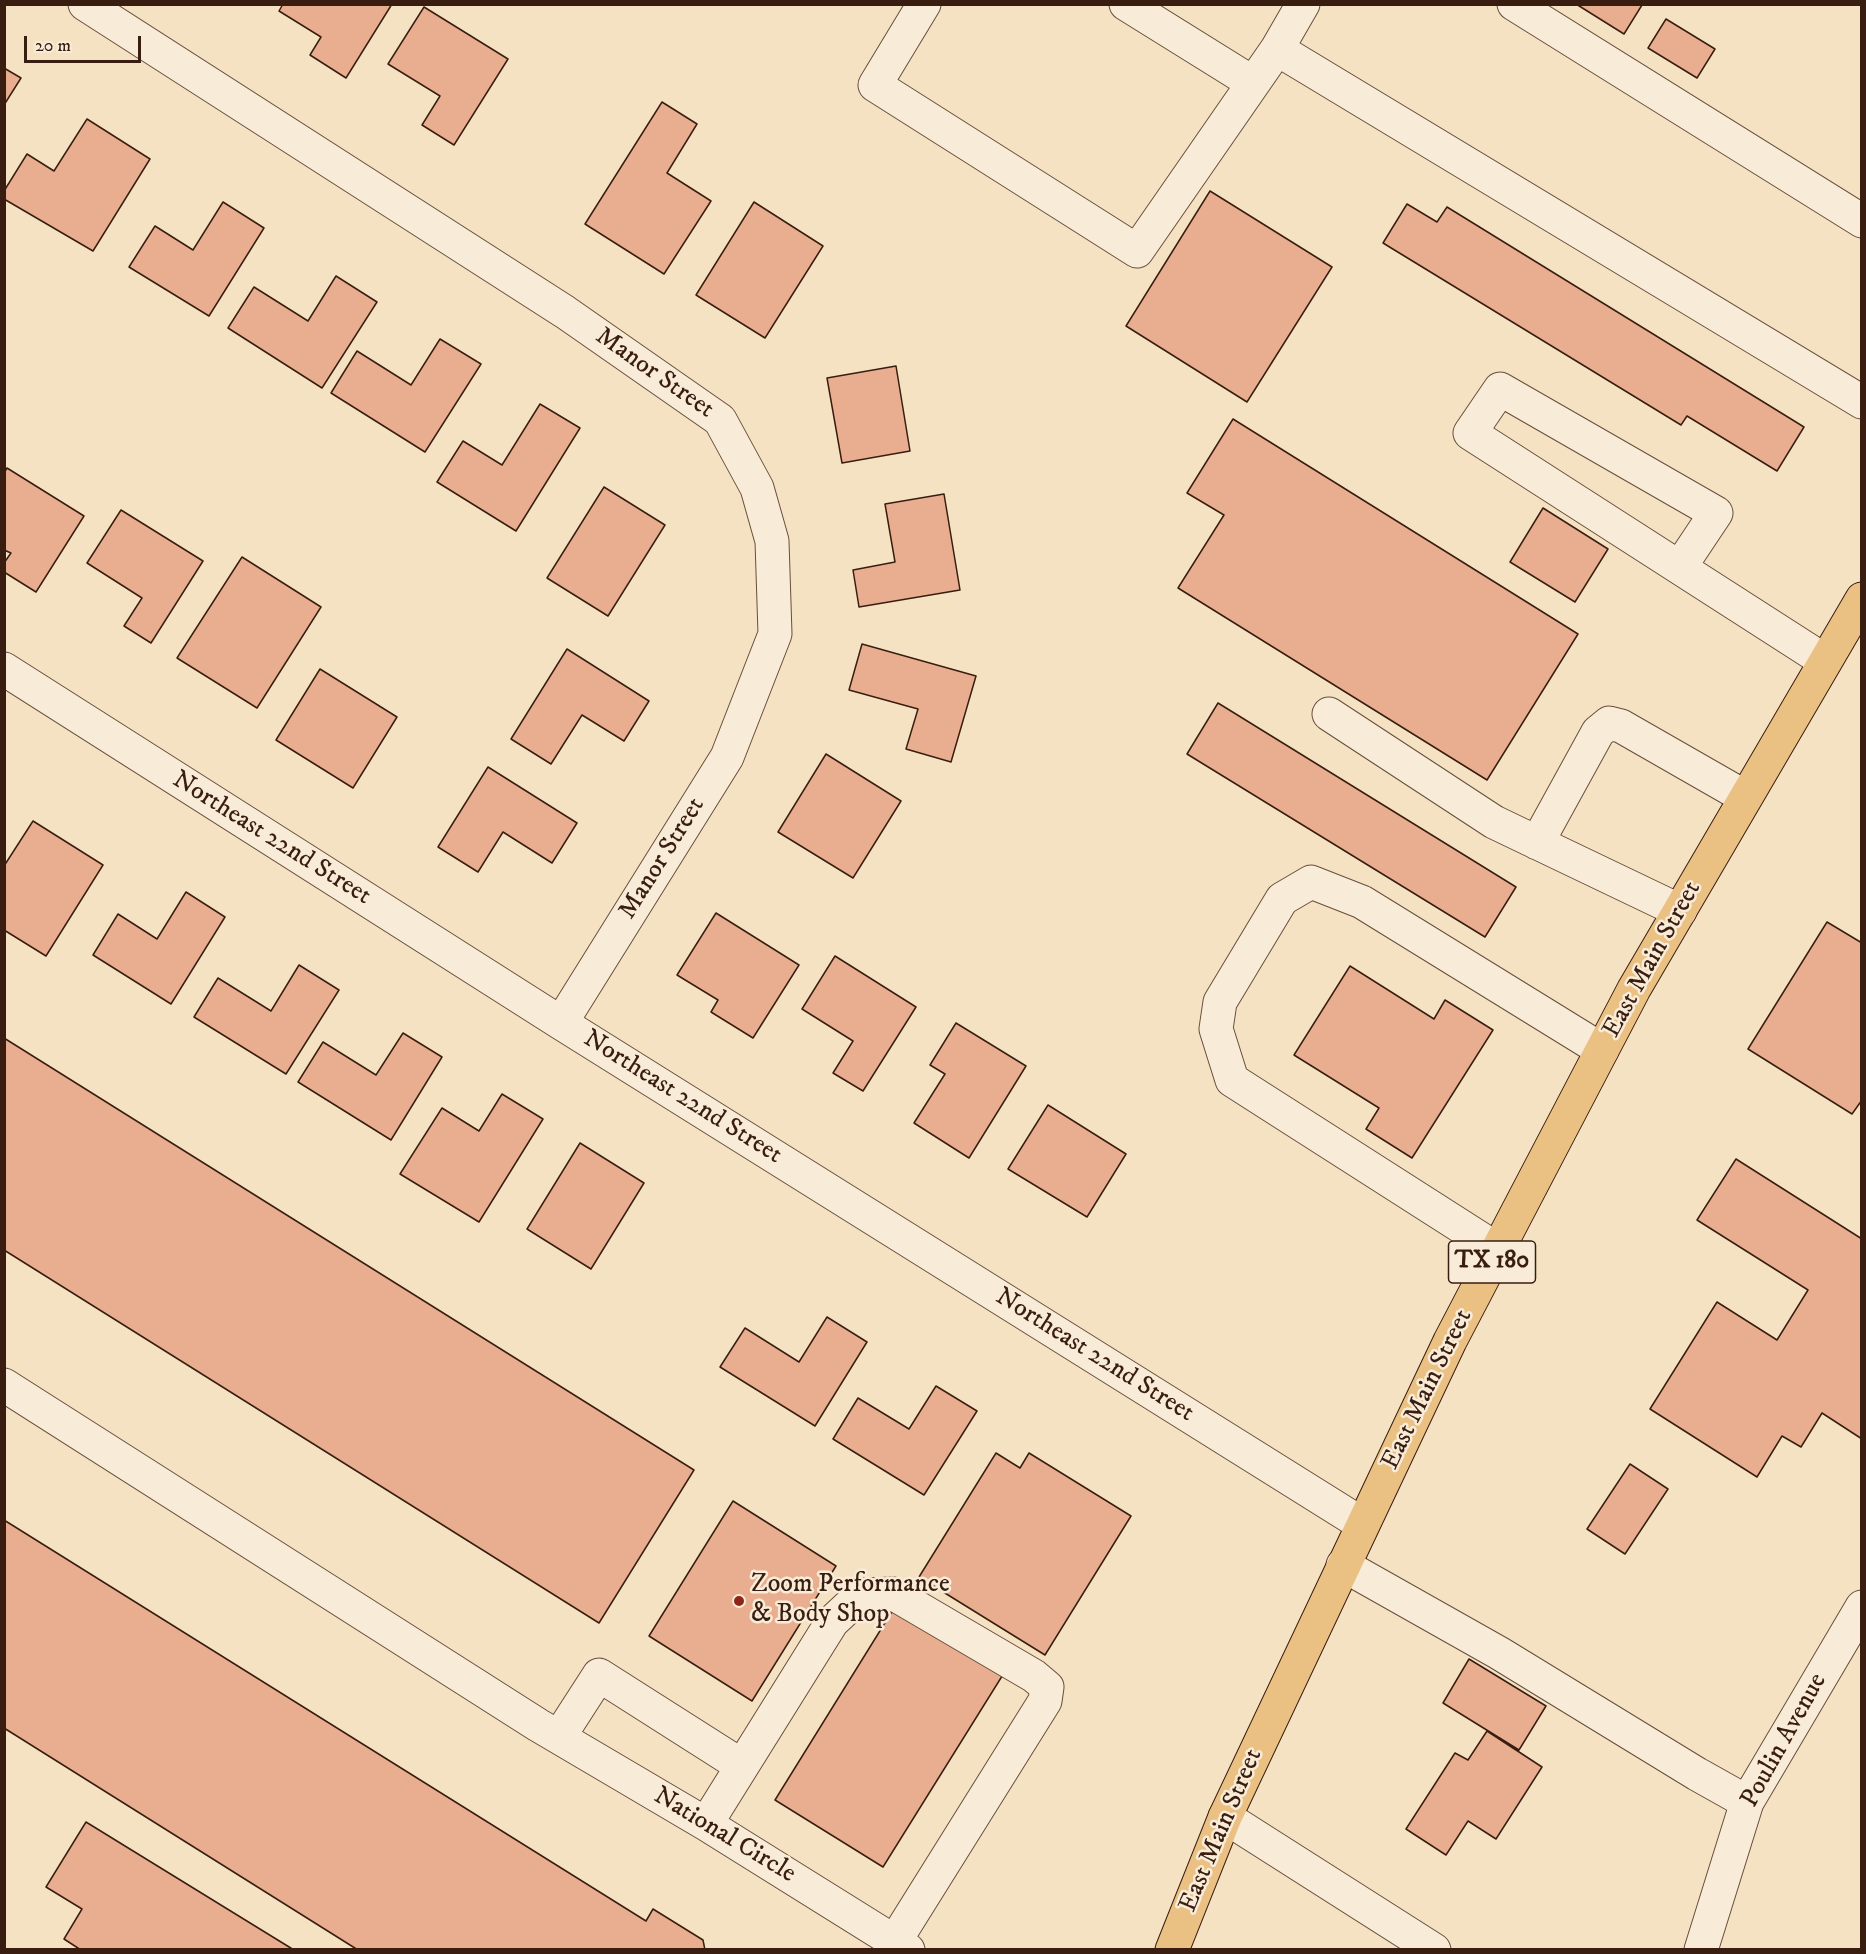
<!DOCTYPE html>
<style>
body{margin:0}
#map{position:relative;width:1866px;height:1954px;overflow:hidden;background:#f5e2c3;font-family:"IM FELL DW Pica",serif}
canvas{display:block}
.frame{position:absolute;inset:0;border:6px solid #391d10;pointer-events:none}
.scale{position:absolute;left:24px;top:36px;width:117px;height:27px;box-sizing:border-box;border:3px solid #391d10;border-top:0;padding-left:8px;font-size:18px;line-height:21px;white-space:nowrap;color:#391d10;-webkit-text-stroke:4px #f8ecd8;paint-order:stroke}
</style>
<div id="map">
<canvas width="1866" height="1954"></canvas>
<div class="frame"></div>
<div class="scale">20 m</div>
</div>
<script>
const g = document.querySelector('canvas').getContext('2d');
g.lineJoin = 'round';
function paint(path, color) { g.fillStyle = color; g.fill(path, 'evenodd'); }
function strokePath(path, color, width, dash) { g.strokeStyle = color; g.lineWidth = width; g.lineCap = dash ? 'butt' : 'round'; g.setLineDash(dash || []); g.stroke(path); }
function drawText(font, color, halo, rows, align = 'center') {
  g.font = font + ' "IM FELL DW Pica",serif'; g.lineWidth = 5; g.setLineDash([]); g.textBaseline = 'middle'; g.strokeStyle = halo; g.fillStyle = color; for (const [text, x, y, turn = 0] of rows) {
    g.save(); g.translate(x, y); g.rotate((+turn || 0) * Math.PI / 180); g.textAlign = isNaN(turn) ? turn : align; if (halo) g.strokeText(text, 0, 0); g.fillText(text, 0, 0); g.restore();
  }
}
const building = new Path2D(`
 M283 4H392L346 78 310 55 321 37 279 11Z
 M1576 4H1640L1642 5 1624 34Z
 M424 7 508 59 454 145 422 125 440 96 388 64Z
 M1666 19 1715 49 1697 78 1648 48Z
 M4 68 21 78 4 105Z
 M662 102 697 124 667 173 711 201 664 274 585 224Z
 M87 119 150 159 93 251 4 199V191L27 154 54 171Z
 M1210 191 1332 267 1247 402 1126 326Z
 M223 202 264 228 209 316 129 267 155 226 193 250Z
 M754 202 823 246 765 338 696 295Z
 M1407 204 1437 222 1447 207 1804 427 1777 471 1687 416 1681 425 1383 243Z
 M336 276 377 302 322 388 228 328 254 287 308 321Z
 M440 339 481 364 425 452 331 393 357 351 411 385Z
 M896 366 910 451 842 463 827 378Z
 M540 404 580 428 516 531 437 482 463 441 502 465Z
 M1233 419 1578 634 1487 780 1178 588 1224 515 1187 493Z
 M7 468 84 516 36 592 4 572V563L11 553 4 550V473Z
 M604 487 665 525 608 616 547 578Z
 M944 494 960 590 859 607 853 570 895 562 885 504Z
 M1543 508 1608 549 1575 602 1510 562Z
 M121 510 203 561 151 643 124 626 142 598 87 563Z
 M242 557 321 607 257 708 177 658Z
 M862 644 976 676 951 762 906 749 918 709 849 690Z
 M567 649 649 701 624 741 582 715 551 764 511 739Z
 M320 669 397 717 353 788 276 740Z
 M1218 703 1516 887 1485 937 1187 754Z
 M826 754 901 801 853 878 778 832Z
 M488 767 577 823 552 863 503 832 478 872 438 847Z
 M33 821 103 865 46 956 4 930V866Z
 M186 892 225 917 171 1004 93 955 118 914 157 939Z
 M716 913 799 965 753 1038 711 1012 718 1000 677 975Z
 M1827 922 1862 943V1100L1852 1114 1748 1049Z
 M835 956 916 1007 863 1091 833 1073 853 1041 802 1009Z
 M299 965 339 990 286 1074 194 1017 218 978 271 1011Z
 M1350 966 1434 1019 1445 1000 1493 1030 1412 1158 1366 1129 1379 1108 1294 1055Z
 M956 1023 1026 1066 969 1158 914 1123 945 1074 930 1065Z
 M403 1033 442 1057 391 1140 298 1082 323 1042 376 1075Z
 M4 1038 694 1470 599 1623 4 1250Z
 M502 1094 543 1119 479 1222 400 1174 442 1108 479 1131Z
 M1048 1105 1126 1154 1087 1217 1008 1169Z
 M580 1143 644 1183 591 1269 527 1229Z
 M1736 1159 1862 1239V1439L1822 1413 1801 1447 1782 1436 1757 1477 1650 1409 1717 1302 1777 1340 1808 1290 1697 1220Z
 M827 1317 867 1342 815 1426 720 1367 745 1328 799 1362Z
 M936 1386 977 1411 924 1495 833 1439 858 1398 909 1429Z
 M996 1453 1020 1468 1029 1453 1131 1516 1045 1655 919 1577Z
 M1630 1464 1668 1489 1625 1554 1587 1529Z
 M733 1501 836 1566 752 1701 649 1636Z
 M4 1520 646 1921 653 1909 703 1940 705 1950H358L4 1728Z
 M896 1605 1004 1673 883 1867 775 1800Z
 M1469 1659 1546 1706 1519 1750 1443 1703Z
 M1487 1731 1542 1767 1496 1839 1468 1821 1446 1855 1406 1829 1455 1753 1468 1760Z
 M86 1822 294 1950H81L64 1939 82 1909 46 1887Z`);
paint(building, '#e8ae8f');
strokePath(building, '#391d10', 1.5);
const minor = new Path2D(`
 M85 4 565 312 720 420 757 488 772 541 775 634 727 757 561 1023
 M924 4 875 85 1137 251 1277 49 1862 402
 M1126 4 1253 83
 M1514 4 1862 221
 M1277 49 1303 4
 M1680 567 1716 513 1500 389 1470 433 1825 661
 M4 669 561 1023 1362 1524
 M1329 714 1494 822 1680 911
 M1537 843 1598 732 1609 723 1621 726 1745 797
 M1498 1250 1232 1080 1216 1029 1220 1002 1282 899 1311 882 1362 902 1602 1050
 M4 1385 538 1725 706 1824 908 1950
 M1343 1565 1499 1653 1697 1774 1747 1802
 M559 1737 599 1675 742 1766
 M1225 1817 1434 1950
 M706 1824 832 1622 861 1595 894 1594 1034 1676 1047 1687 1045 1701 895 1941
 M1701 1950 1747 1802 1862 1607`);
const major = new Path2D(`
 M1172 1950 1225 1817 1450 1341 1634 989 1862 599`);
strokePath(minor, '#684e3d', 35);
strokePath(major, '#391d10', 35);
strokePath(minor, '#f8ecd8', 33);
strokePath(major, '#eac182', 33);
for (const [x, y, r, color] of [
 [739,1601,6,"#8f2418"]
]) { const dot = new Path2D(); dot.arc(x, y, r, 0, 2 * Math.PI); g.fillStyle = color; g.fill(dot); strokePath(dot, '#f8ecd8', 2); }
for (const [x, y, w] of [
 [1492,1262,87]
]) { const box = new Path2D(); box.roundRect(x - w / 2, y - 21, w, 42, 4.5); g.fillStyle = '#f8ecd8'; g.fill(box); strokePath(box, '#391d10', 1.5); }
drawText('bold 24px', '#391d10', null, [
 ["TX 180",1492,1262]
]);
drawText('26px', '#391d10', '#f8ecd8', [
 ["Manor Street",654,374,35],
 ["Northeast 22nd Street",271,839,32],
 ["Manor Street",663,859,-58],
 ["East Main Street",1653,960,-61],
 ["Northeast 22nd Street",682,1098,32],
 ["Northeast 22nd Street",1094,1356,32],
 ["East Main Street",1428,1390,-64],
 ["Poulin Avenue",1785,1741,-61],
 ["East Main Street",1222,1831,-67],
 ["National Circle",724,1836,31]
]);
drawText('26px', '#391d10', '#f8ecd8', [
 ["Zoom Performance",751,1586],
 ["& Body Shop",751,1616]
], 'left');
</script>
